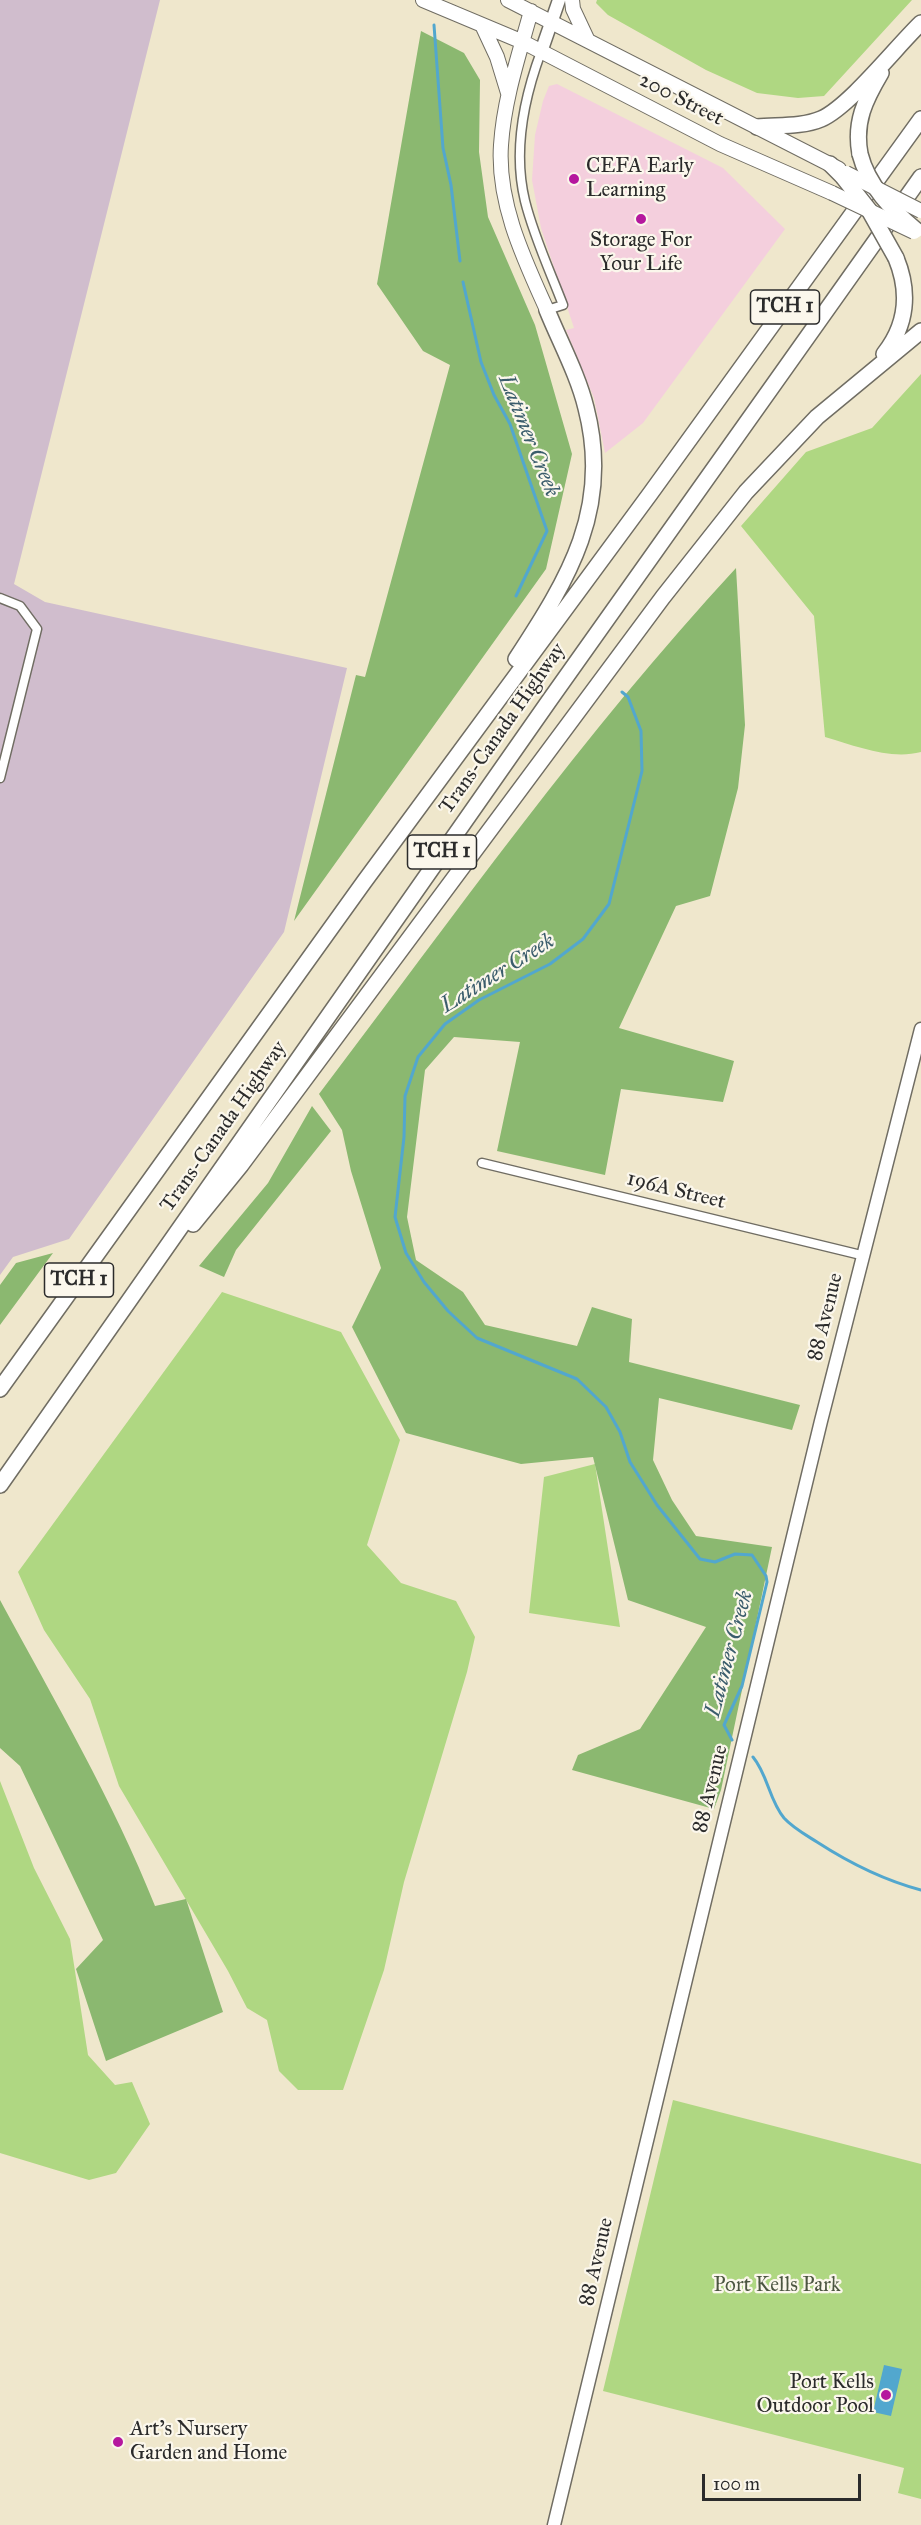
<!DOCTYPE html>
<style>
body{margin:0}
#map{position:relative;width:921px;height:2525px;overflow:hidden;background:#efe7cc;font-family:"IM FELL Great Primer",serif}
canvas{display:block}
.scale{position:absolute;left:702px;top:2474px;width:159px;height:27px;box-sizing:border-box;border:3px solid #2b2b2b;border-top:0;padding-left:8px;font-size:18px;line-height:21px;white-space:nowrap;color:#2b2b2b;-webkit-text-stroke:4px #fbf7ec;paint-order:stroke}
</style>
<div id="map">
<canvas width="921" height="2525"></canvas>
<div class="scale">100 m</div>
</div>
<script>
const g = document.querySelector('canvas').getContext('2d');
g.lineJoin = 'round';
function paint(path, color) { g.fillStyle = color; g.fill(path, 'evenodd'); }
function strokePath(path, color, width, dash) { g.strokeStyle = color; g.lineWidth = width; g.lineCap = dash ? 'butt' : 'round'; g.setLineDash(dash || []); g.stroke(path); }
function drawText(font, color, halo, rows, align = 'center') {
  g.font = font + ' "IM FELL Great Primer",serif'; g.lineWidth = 4.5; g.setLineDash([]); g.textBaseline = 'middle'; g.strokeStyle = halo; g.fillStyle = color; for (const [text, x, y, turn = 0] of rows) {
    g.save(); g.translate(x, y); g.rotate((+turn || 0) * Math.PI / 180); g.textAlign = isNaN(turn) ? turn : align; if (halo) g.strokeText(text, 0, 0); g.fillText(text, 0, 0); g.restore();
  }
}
paint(new Path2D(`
 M557 84 723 168 785 229 643 423 605 453 594 398 566 330 574 328 541 228 532 180 535 135 543 101 549 86Z`), '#f4cfdd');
paint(new Path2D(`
 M0 0H160L14 584 45 602 347 668 284 932 69 1239 13 1257 0 1275Z`), '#d0bdcd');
paint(new Path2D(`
 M597 0H912L824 96 798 98 757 93 706 70 608 15 596 3Z
 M921 374V752C890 760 856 746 825 737L814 616 741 526 806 452 872 428Z
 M222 1292 341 1332 400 1440 367 1545 401 1583 456 1601 475 1637 467 1672 404 1882 384 1970 343 2090H298L279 2071 267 2020 247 2008 228 1971 119 1786 90 1699 44 1630 18 1572Z
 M595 1464 620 1627 529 1613 544 1477Z
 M0 1781 34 1868 70 1939 88 2055 115 2085 132 2082 150 2124 116 2173 89 2180 0 2153Z
 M673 2100 921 2164V2499L898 2493 904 2468 603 2391Z`), '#afd782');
paint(new Path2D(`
 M421 31 464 53 480 80 479 152 488 217 535 325 572 454 546 569 294 921 356 675 365 677 450 365 423 351 377 284Z
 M736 568 745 725 738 788 710 896 676 906 619 1028 734 1061 723 1102 621 1089 605 1175 497 1151 520 1042 454 1037 425 1070 407 1217 416 1260 463 1292 485 1325 577 1346 592 1307 632 1319 629 1362 800 1405 792 1430 659 1398 653 1460 672 1500 696 1536 772 1547 721 1790 714 1809 572 1770 578 1755 640 1729 706 1627 628 1600 593 1457 521 1464 406 1433 352 1327 381 1268 351 1171 342 1130 319 1094C454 916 584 732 736 568Z
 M312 1106 331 1131 236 1250 224 1277 199 1266 268 1183Z
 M53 1253 0 1325V1285L16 1263Z
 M0 1600C54 1700 113 1800 155 1906L186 1899 223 2012 106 2061 76 1969 103 1940 20 1766 0 1748Z`), '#8bb870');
paint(new Path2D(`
 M884 2365 902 2369 891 2416 873 2412Z`), '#52a7ce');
strokePath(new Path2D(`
 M434 25 443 148 451 185 460 261
 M463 282 481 362 494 395 510 424 547 531 516 596
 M622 692 628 697 641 731 642 771 609 904 583 939 550 964 479 1000 445 1024 418 1057 405 1096 404 1137 395 1217 406 1253 424 1282 448 1311 477 1338 577 1379 606 1407 620 1432 630 1462 657 1505 700 1559 715 1562 735 1554 752 1555 766 1576 767 1582 742 1686 724 1725 732 1740
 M753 1757C768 1775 769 1800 784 1818 793 1828 806 1835 817 1842 851 1864 883 1880 921 1890`), '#52a7ce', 3);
const minor = new Path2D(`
 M541 52C524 98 513 152 525 201 534 237 550 271 563 305L547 310
 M0 598 20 606 37 629 0 778
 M482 1163 861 1255`);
const secondary = new Path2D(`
 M541 52 559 0
 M554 2525 821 1421 921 1029`);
const primary = new Path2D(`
 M423 0 523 42 720 144 832 193
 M508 0 839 169
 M572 0 573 9 588 41
 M531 11C519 55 504 99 501 145 497 203 524 259 547 310
 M483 27 497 57 508 93`);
const motorway = new Path2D(`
 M757 127C777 125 802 127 821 119 849 107 896 47 921 23
 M860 154C854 122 865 100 881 73
 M830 164 843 177
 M884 354C907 325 910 292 896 258
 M516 659C569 578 612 508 586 408 578 375 560 342 547 310
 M193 1224 241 1165 663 597 746 492 817 417 921 331
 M0 1389 364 882 650 494 921 119
 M0 1485 549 701 921 177`);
strokePath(minor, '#706d63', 11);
strokePath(secondary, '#706d63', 15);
strokePath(primary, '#706d63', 16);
strokePath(motorway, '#706d63', 18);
strokePath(minor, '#fff', 8);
strokePath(secondary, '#fff', 12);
strokePath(primary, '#fff', 14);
strokePath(motorway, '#fff', 15);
const primaryBridge = new Path2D(`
 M846 173 921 211
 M832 193 914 232`);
const motorwayBridge = new Path2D(`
 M860 154C868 186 892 210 916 230
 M843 177 869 210 896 258`);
strokePath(primaryBridge, '#706d63', 16, []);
strokePath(motorwayBridge, '#706d63', 18, []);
strokePath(primaryBridge, '#fff', 14);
strokePath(motorwayBridge, '#fff', 15);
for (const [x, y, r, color] of [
 [574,179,6,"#b5179e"],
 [641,219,6,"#b5179e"],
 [886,2395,6,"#b5179e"],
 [118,2442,6,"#b5179e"]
]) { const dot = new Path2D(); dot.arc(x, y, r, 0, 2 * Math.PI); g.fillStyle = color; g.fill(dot); strokePath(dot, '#fbf7ec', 2); }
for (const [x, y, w] of [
 [785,307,69],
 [442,852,69],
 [79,1280,69]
]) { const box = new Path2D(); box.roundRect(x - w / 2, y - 17, w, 34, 4.5); g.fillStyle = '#fbf7ec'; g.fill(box); strokePath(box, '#2b2b2b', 1.5); }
drawText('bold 20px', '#2b2b2b', null, [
 ["TCH 1",785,307],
 ["TCH 1",442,852],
 ["TCH 1",79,1280]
]);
drawText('21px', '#2b2b2b', '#fbf7ec', [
 ["200 Street",681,100,27],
 ["Trans-Canada Highway",503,729,-55],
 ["Trans-Canada Highway",224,1127,-55],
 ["196A Street",676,1191,14],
 ["88 Avenue",826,1317,-76],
 ["88 Avenue",711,1789,-76],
 ["88 Avenue",597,2262,-77]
]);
drawText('21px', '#2b2b2b', '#fbf7ec', [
 ["CEFA Early",586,167],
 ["Learning",586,191],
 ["Storage For",641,241,"center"],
 ["Your Life",641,265,"center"],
 ["Port Kells",874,2383,"right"],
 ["Outdoor Pool",874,2407,"right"],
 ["Art's Nursery",130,2430],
 ["Garden and Home",130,2454]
], 'left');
drawText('21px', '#4c5641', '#fbf7ec', [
 ["Port Kells Park",777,2286]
]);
drawText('italic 22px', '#3b5d6c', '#fbf7ec', [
 ["Latimer Creek",528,436,68],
 ["Latimer Creek",498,974,-32],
 ["Latimer Creek",730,1654,-75]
]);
</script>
